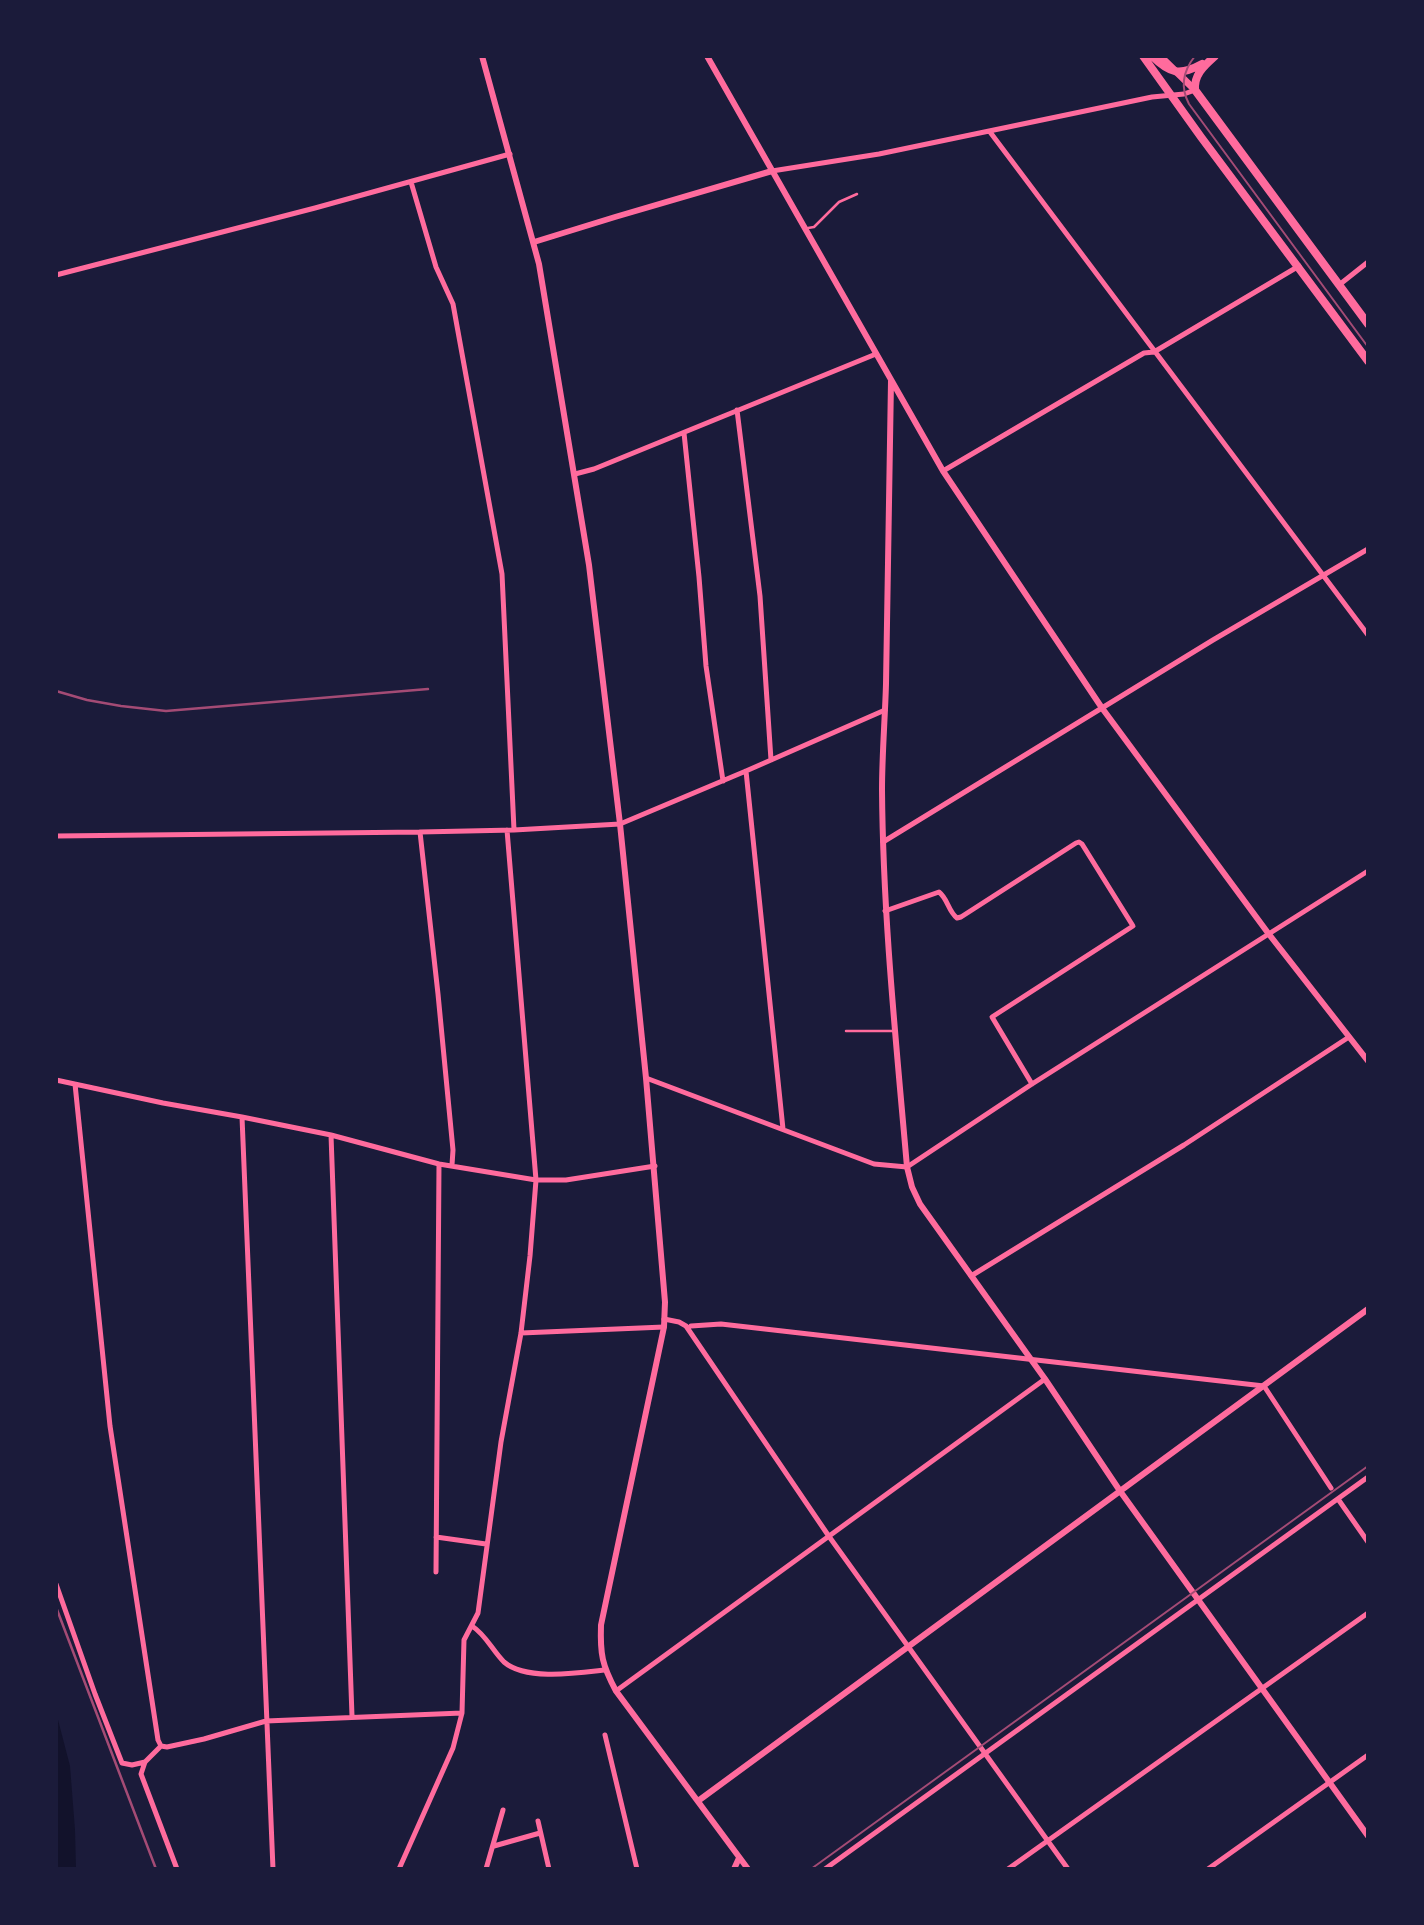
<!DOCTYPE html>
<style>
body{margin:0}
#map{position:relative;width:1424px;height:1925px;overflow:hidden;background:#1b1b3a;font-family:Barlow,sans-serif}
canvas{display:block}
.frame{position:absolute;inset:0;border:58px solid #1b1b3a;pointer-events:none}
</style>
<div id="map">
<canvas width="1424" height="1925"></canvas>
<div class="frame"></div>
</div>
<script>
const g = document.querySelector('canvas').getContext('2d');
g.lineJoin = 'round';
function paint(path, color) { g.fillStyle = color; g.fill(path, 'evenodd'); }
function strokePath(path, color, width, dash) { g.strokeStyle = color; g.lineWidth = width; g.lineCap = dash ? 'butt' : 'round'; g.setLineDash(dash || []); g.stroke(path); }
paint(new Path2D(`
 M56 1712 70 1766 75 1830 76 1869H56Z`), '#12122b');
strokePath(new Path2D(`
 M808 228 814 227 839 202 857 194
 M846 1031H895`), '#ff6b9d', 2.5);
strokePath(new Path2D(`
 M990 132 1368 635
 M772 171 879 154 1152 97 1184 94 1195 90
 M411 182 436 267 453 304 502 574 514 830
 M56 275 315 208 510 154
 M1339 285 1368 262
 M737 410 760 596 771 760
 M684 433 699 577 706 666 723 781
 M943 471 1144 353 1154 352 1299 266
 M575 474 594 469 876 354
 M746 771 783 1129
 M420 832 438 994 453 1150 452 1165
 M56 836 420 832 514 830 620 824 746 771 885 710
 M883 842 1213 640 1368 549
 M885 911 939 892C948 899 948 911 957 918L961 917 1076 843 1079 842 1082 844 1133 926 992 1017 1032 1084
 M646 1078 874 1164 907 1167 1032 1084 1368 871
 M56 1080 163 1103 242 1117 331 1135 439 1164 536 1180H566L655 1166
 M75 1084 110 1426 158 1740 161 1746
 M242 1117 273 1869
 M331 1135 352 1716
 M971 1276 1184 1145 1349 1037
 M664 1319 679 1322 686 1326 828 1535 1068 1869
 M691 1326 721 1324 1264 1386 1331 1488
 M521 1333 664 1327
 M1338 1499 1368 1542
 M436 1537 486 1544
 M436 1572 439 1164
 M56 1584 95 1694 122 1763 132 1765 145 1762
 M472 1626C486 1635 492 1650 504 1662 526 1681 578 1673 605 1670
 M616 1691 1045 1379
 M605 1735 637 1869
 M161 1746 167 1747 204 1739 266 1721 462 1713
 M161 1746 145 1762 141 1774 177 1869
 M538 1821 549 1869
 M494 1846 540 1833
 M399 1869 453 1748 462 1713 464 1640 478 1613 501 1442 521 1333 530 1256 536 1180 507 830
 M486 1869 503 1810
 M825 1869 1368 1477
 M1008 1869 1368 1613
 M1208 1869 1368 1755`), '#ff6b9d', 5);
strokePath(new Path2D(`
 M482 56 539 264 589 565 620 824 646 1078 665 1302 664 1327 601 1625C600 1654 602 1665 616 1691L748 1869
 M707 56 943 471 1102 708 1268 933 1368 1061
 M534 242 615 217 772 171
 M891 381C889 482 888 583 886 684 885 719 882 755 882 790 883 916 896 1041 907 1167L912 1187 920 1204 1045 1379 1120 1491 1368 1836
 M698 1801 1368 1309
 M734 1869 739 1858`), '#ff6b9d', 6);
strokePath(new Path2D(`
 M1160 56 1195 90`), '#ff6b9d', 7);
strokePath(new Path2D(`
 M1143 56 1201 137 1368 361
 M1152 56C1170 74 1180 76 1202 64
 M1215 56C1204 66 1194 74 1195 90L1368 324`), '#ff6b9d', 8);
strokePath(new Path2D(`
 M1195 56C1183 71 1180 87 1189 104L1368 347
 M811 1869 1368 1466`), '#a44b75', 2);
strokePath(new Path2D(`
 M56 691 87 700 121 706 166 711 428 689
 M56 1607 156 1869`), '#a44b75', 2.5);
</script>
